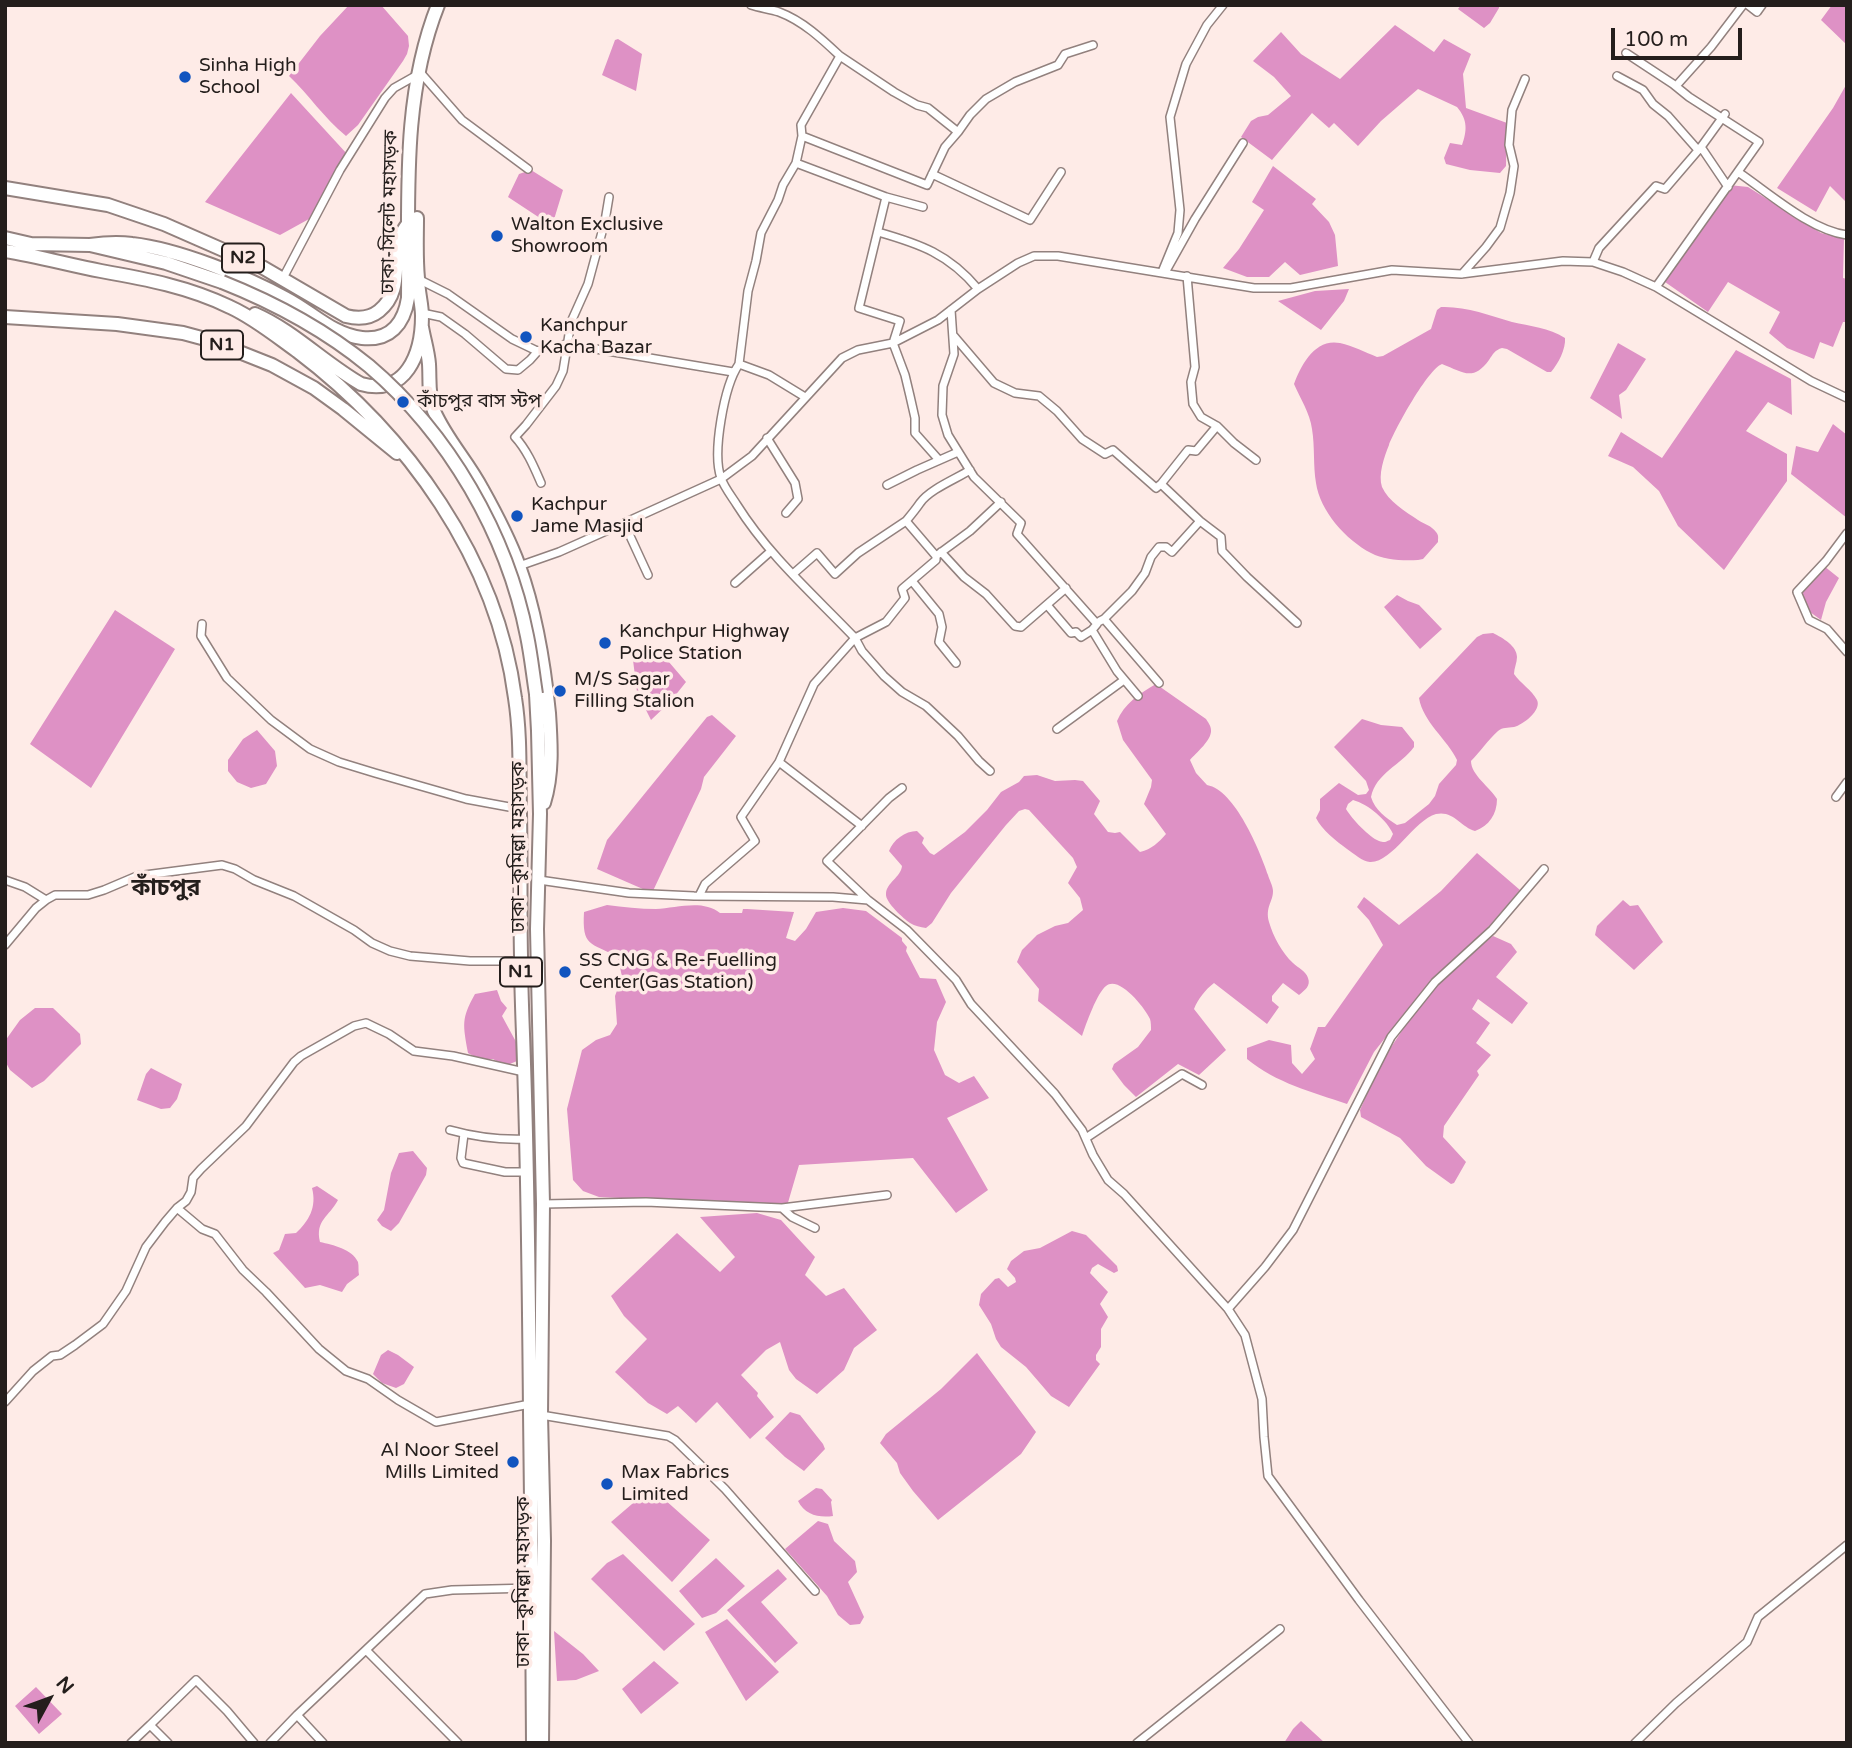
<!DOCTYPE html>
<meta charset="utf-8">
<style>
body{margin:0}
#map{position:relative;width:1852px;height:1748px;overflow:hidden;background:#feebe7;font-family:"Varela Round",sans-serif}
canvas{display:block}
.frame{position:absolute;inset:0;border:7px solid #241e1c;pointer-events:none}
.north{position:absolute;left:14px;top:1664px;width:70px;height:70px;-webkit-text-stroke:5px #feebe7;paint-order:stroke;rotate:49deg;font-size:19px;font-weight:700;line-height:28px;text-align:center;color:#241e1c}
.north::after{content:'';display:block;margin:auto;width:24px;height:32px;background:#241e1c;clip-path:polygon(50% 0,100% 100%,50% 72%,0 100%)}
.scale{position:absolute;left:1611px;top:28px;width:131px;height:32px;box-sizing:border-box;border:4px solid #241e1c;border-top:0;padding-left:9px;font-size:21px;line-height:24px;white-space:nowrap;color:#241e1c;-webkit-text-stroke:5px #feebe7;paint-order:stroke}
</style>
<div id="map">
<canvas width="1852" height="1748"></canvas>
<div class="frame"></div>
<div class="north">N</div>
<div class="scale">100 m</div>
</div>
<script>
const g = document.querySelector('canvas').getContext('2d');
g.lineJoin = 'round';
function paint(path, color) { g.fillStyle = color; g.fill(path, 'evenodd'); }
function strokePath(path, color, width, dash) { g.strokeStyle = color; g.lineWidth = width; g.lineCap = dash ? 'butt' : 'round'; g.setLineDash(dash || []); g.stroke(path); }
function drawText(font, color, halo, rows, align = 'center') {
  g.font = font + ' "Varela Round","Noto Sans Bengali",sans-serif'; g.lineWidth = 7; g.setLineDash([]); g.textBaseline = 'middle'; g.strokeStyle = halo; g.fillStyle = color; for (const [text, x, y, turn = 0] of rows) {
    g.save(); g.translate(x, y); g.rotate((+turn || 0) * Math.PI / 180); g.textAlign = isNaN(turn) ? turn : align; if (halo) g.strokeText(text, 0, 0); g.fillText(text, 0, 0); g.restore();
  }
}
paint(new Path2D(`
 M349 5H381L408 36 409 46 407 54 403 61 358 125 346 136C324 118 309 95 289 76L320 36Z
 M1461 5H1499V8L1490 23 1484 28 1458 9Z
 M1832 5H1847V45L1821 20Z
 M1395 25 1434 52 1444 39 1471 54 1463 74 1466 108 1507 123 1506 166 1500 173 1470 170 1446 164 1444 158 1450 143 1462 145C1467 131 1468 120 1457 107L1418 89 1381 121 1358 146 1334 123 1329 128 1312 113 1272 160 1241 137 1251 121 1258 117 1268 115 1291 96 1274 77 1253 61 1281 32 1301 54 1340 79Z
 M618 39 642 54 636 91 602 75 615 40Z
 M1846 85 1847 203 1830 186 1816 212 1777 188 1833 108Z
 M291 93 348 155 309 219 280 235 205 202Z
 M1273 166 1316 199 1312 204 1329 222 1335 235 1338 266 1300 275 1285 262 1269 277H1247L1223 268 1239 249 1264 210 1252 202Z
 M531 170 563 190 552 226 508 197 519 174Z
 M1729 185 1748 187 1821 233 1844 239 1843 278 1847 279V322H1843L1833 347 1820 342 1814 359 1787 348 1769 333 1780 312 1728 282 1708 312 1665 282 1697 236Z
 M1349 289 1344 301 1321 330 1278 301 1315 291Z
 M1441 307C1465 306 1489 315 1512 322 1530 326 1549 328 1565 338 1566 349 1558 364 1551 372H1547L1507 349 1502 348C1495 350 1493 354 1489 360 1473 382 1463 372 1442 364 1428 369 1395 429 1389 445 1384 457 1378 475 1382 487 1388 501 1406 512 1418 520 1424 524 1432 526 1436 532 1439 536 1438 537 1438 542L1423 559 1418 560C1403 561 1384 560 1371 553 1346 540 1320 511 1316 483 1313 465 1315 447 1312 429 1310 413 1300 398 1294 384 1301 365 1315 338 1340 343 1353 346 1365 352 1377 357L1383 356 1431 329 1437 310Z
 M1618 343 1646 359 1626 390 1619 395 1622 419 1590 398Z
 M1736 350 1791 379 1792 415 1768 402 1746 431 1787 454V481L1724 570 1678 526 1659 491 1633 467 1608 456 1621 432 1662 458Z
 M1833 424 1847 435V518L1791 474 1796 446 1818 452Z
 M1824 566 1839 578 1826 602 1821 620 1810 612 1801 593Z
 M1397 595 1408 601 1419 605 1442 629 1420 649 1384 607Z
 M115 610 175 649 91 788 30 744Z
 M1493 633C1503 638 1517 646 1517 657 1517 663 1514 668 1514 674 1520 683 1532 690 1537 700 1542 710 1523 725 1514 727 1507 728 1503 727 1498 731 1488 740 1480 752 1471 761 1471 775 1490 787 1497 799 1497 814 1489 826 1475 831 1461 827 1453 810 1436 814 1414 820 1392 863 1370 862 1363 862 1353 853 1347 849 1336 841 1322 830 1316 818L1320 810V799L1339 783 1358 795 1366 794 1369 790 1366 781 1334 747 1362 719 1381 725 1402 727 1414 742V747C1401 765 1376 773 1371 797 1375 810 1386 818 1397 825L1405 823 1429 804 1435 796 1439 784 1456 765 1457 760C1447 739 1423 722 1419 698L1477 637 1483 634ZM1353 800C1368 804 1387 820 1393 834L1390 840C1385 842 1385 843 1379 841 1369 837 1352 819 1346 809L1348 804Z
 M657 648 686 682 670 702 651 720 637 692 633 660Z
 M1156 684 1206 719C1208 722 1211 726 1211 730 1212 740 1196 753 1190 760L1196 773 1207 785C1235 790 1260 851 1268 875 1269 879 1273 886 1273 891 1273 902 1265 907 1269 922 1273 936 1282 953 1293 963 1298 968 1306 971 1308 978 1311 986 1305 990 1299 995L1283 983 1272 996V1001L1279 1007 1267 1024 1214 983C1205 990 1198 999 1194 1009L1226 1050 1199 1075 1178 1064 1136 1097 1124 1085 1112 1069 1114 1064 1138 1047 1151 1030C1151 1027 1151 1022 1150 1019 1145 1008 1119 975 1106 986 1097 993 1086 1024 1082 1036L1038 1001 1039 989 1017 962 1022 950 1037 935 1055 926 1068 923 1083 910 1080 898 1068 883 1077 867 1073 858 1029 810 1025 809 1019 811 1006 825 951 893 932 923 926 928C920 927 915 926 910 923 904 919 885 902 886 894 886 883 901 877 902 866L889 851C893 840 905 831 917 831L924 838 922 843 930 853 934 855 965 832 987 810 1001 792 1019 782 1024 776 1037 775 1055 781 1075 780 1083 781 1100 801 1094 814 1108 832 1115 833 1120 832 1140 852C1152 849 1158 843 1166 834L1144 804 1151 787 1152 780 1123 740 1117 721C1124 704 1140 693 1156 684Z
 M712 715 736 736 704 777 701 789 652 893 597 869 607 840 707 717Z
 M257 730 275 751 277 766 266 784 251 788 237 782 228 771V760L243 739Z
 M1477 853 1520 890 1484 932 1427 985 1374 1052 1347 1104C1312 1092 1276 1083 1247 1059V1048L1269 1040 1291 1045 1292 1063 1302 1074 1315 1059 1310 1049 1318 1027H1325L1383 945 1369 920 1357 907 1364 897 1399 925 1441 891Z
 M1623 900 1630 906 1638 905 1663 942 1634 970 1595 935 1597 926Z
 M607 905C623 907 640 909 656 909 676 908 703 899 720 913H742L743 909H747L794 912 786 938 795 941 806 929 816 912 843 908 866 911 902 938V941L907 947 906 951 920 978 936 979 946 1002 937 1022 934 1050 945 1075 959 1083 974 1076 989 1098 947 1118 988 1190 956 1213 913 1158 799 1165 787 1206 599 1197 583 1191 573 1180 567 1109 582 1050 596 1040 610 1035 617 1024 615 996 622 977 618 957C590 942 582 947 584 912Z
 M1493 936 1511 944 1517 952 1496 977 1528 1003 1512 1024 1478 999 1472 1009 1490 1023 1476 1043 1491 1055 1477 1071 1479 1075 1444 1126 1443 1137 1466 1162 1454 1183 1451 1184 1426 1166 1400 1138 1361 1117 1360 1110 1380 1064 1409 1020 1436 987 1470 955Z
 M497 990 501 1001 507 1008 502 1016 521 1051 517 1061 505 1066 493 1059 481 1060 468 1053C463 1024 461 1019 475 994Z
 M35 1008H53L80 1034 81 1044 44 1081 32 1088 10 1070 5 1061V1041L20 1020Z
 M151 1068 182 1084 177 1099 170 1108 161 1109 137 1100 146 1074Z
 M413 1151 427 1168 426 1175 399 1223 391 1231 382 1226 377 1220 384 1210 391 1173 399 1153Z
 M317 1186 338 1200C329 1217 315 1220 320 1242 333 1245 352 1249 358 1262 359 1266 358 1271 359 1275L347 1284 342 1292 320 1285 305 1288 273 1253 279 1250 285 1234 296 1233C309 1221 317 1207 312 1188Z
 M757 1213 781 1220 815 1257 805 1275 826 1296 844 1288 877 1330 854 1348 844 1370 817 1394 796 1379 789 1370 780 1342 766 1350 741 1375 758 1393 757 1396 774 1417 750 1439 717 1402 696 1423 678 1406 667 1414 648 1403 615 1372 647 1339 624 1316 611 1296 677 1233 720 1272 735 1257 700 1217Z
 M1072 1231 1086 1235 1117 1266 1118 1271 1114 1273 1098 1264 1092 1268 1090 1273 1108 1292 1100 1304 1108 1317 1101 1329V1347L1096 1355V1360L1100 1364 1069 1407 1051 1396 1026 1367 1001 1347 996 1339 991 1324 979 1305 981 1294 995 1279 999 1278 1008 1287 1016 1282 1015 1278 1007 1269 1011 1261 1024 1251 1040 1248Z
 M388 1350 398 1355 414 1367 404 1384 396 1388 382 1383 373 1374 381 1355Z
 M977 1353 1036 1432 1021 1454 938 1520 913 1491 900 1473 897 1463 880 1443 886 1434 941 1389Z
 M790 1412 800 1415 823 1444 825 1449 804 1471 785 1457 765 1438Z
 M653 1486 664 1499 710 1540 672 1582 611 1522Z
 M816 1488 822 1489 832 1500 831 1502 833 1516C819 1518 805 1515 798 1501Z
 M818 1521 828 1524 834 1541 855 1561 857 1572 848 1582 864 1617 860 1624 850 1625 838 1615 827 1596 785 1549Z
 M623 1554 695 1624 664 1651 591 1579 607 1563Z
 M716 1558 745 1586 716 1613 702 1618 679 1591Z
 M778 1569 787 1579 761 1602 798 1643 775 1663 727 1610Z
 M727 1619 779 1672 746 1701 705 1632Z
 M554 1631 583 1654 599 1671 576 1680 557 1681Z
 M654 1661 679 1683 641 1714 622 1689Z
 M36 1687 62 1714 39 1734 15 1706Z
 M1301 1721 1325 1743H1284L1293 1729Z`), '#de91c5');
const minor = new Path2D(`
 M751 5C760 8 770 9 779 12 803 21 822 39 840 56L801 125 802 136 796 163 783 185 778 200 761 233 756 261 748 291 739 364C724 386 712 453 721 478 724 487 732 497 737 505 769 556 814 595 855 638L862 651 884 676 902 692 926 706 958 736 979 761 990 771
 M1748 5 1757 12 1762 5
 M1626 53 1673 84 1689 97 1759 142 1656 287
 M419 71 462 120 528 169
 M1617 76 1643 90 1653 104 1668 116 1698 150
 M1676 86 1711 47 1743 5
 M958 132 970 115 986 99 1015 82 1058 65 1065 54 1093 45
 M802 136 927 185 945 147 958 132 928 108 917 105 894 92 840 56
 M1701 147 1728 187
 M796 163 886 197 923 207
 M1738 172C1769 193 1810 230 1847 235
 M932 174 1030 220 1061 172
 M886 197 859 308 900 321 893 343 905 375 910 396 915 418V433L939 460
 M878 232C920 244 949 254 978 289
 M1593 262 1599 248 1656 186 1665 189 1701 147 1725 114
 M1167 269 1195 219 1243 143
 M1162 272 1178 233 1180 210 1170 117 1186 64 1207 25 1223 5
 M1462 274 1486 247 1500 228 1510 193 1514 166 1509 145 1512 110 1525 79
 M1187 276 1195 367 1191 382 1193 404 1201 417 1217 426 1234 443 1256 460
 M283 278 340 170 385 98 394 88 417 75
 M418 279 448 294 512 339 535 350 538 351 566 344 733 372
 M951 310 954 354 943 386 942 415 948 435 974 477 1021 523 1017 534 1097 624 1092 630 1081 637 1076 632 1071 633 1047 605
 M422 313 441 317 465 334 506 369 518 370 530 360 538 351
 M953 335 994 383 1015 393 1039 396 1057 411 1082 439 1105 454 1113 450 1156 488 1161 484 1200 521 1221 537 1222 551 1247 577 1297 623
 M739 364 769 375 805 397
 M767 438 795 483 798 499 786 513
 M541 483C534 467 527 450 515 437L526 425 556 386 563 371 571 322 588 284 605 221 609 197
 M1161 484 1188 450 1196 451 1217 426
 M887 485 917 470 958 452
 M624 523 648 575
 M1847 533 1826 561 1797 592 1809 620 1827 629 1847 652
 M941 552 964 577 986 594 1015 626 1021 627 1066 588
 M936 556 906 521C911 515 916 509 920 503 930 489 956 479 970 470
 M519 566 559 552 624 523 721 479 752 456 842 358 858 350 893 343 938 320 978 289 1018 263 1034 256H1058L1254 288H1291L1392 270 1461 274 1563 261 1593 262 1623 272 1656 287 1811 381 1847 398
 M793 574 817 553 835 574 858 553 906 521
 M912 581 939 614 942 627 939 642 956 663
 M735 583 771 551
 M1104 619 1132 591 1145 573 1151 557 1159 547H1166L1172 552 1200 521
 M1100 621 1104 619 1159 683
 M202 624 201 636 227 678 271 720 310 749 339 762 375 773 466 799 520 809
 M1092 630 1117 671 1138 696
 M1057 729 1124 680
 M779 762 862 826
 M1836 797 1847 782
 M5 880 25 887 46 900
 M539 880 629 893 694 896 833 897 868 900 907 930 956 980 971 1004 1055 1094 1082 1130 1093 1155 1108 1180 1124 1194 1228 1309 1265 1267 1293 1230 1391 1037 1435 982 1492 930 1544 869
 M699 896 705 884 755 841 741 817 779 762 814 684 855 638 886 622 905 598 902 589 936 560V556L970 531 1001 502
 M867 899 827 861 889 798 902 788
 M5 945 36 908 46 900 55 895H88L104 890 137 876 222 865 235 869 254 880 294 896 354 930 372 943 390 951 410 956 470 961H521
 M450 1130C475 1137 500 1140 526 1139
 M464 1134 461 1158 463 1163 505 1172H527
 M1086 1138 1182 1074 1202 1085
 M543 1204 646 1202 782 1208 792 1217 815 1228
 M177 1208 202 1229 215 1234 243 1270 266 1292 319 1349 346 1371 368 1379 398 1400 436 1422 530 1404
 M782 1208 887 1195
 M1228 1309 1245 1335 1262 1399 1264 1437 1268 1476 1359 1600 1469 1743
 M5 1402 33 1371 52 1356 60 1355 75 1345 103 1324 126 1291 146 1247 165 1222 177 1208 186 1201 191 1192 193 1178 201 1169 246 1126 294 1062 301 1056 354 1026 366 1023 389 1034 414 1051 453 1056 524 1072
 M541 1415 668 1436 675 1440 725 1489 815 1591
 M366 1650 458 1743
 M131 1743 150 1725
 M168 1743 150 1725 196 1680 227 1711 254 1743
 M270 1743 297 1715
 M323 1743 297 1715 425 1594 452 1590 532 1588
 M1137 1743 1280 1629
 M1635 1743 1676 1703 1747 1642 1758 1617 1847 1545`);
const trunk = new Path2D(`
 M5 188 108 205 164 224 262 267 346 316C358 319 369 319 379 311 409 287 385 247 409 223
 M5 238 31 244 90 245 166 263 222 282
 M90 245C104 243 118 242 132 244 178 249 247 277 287 299 312 312 333 335 362 338 390 341 404 324 408 298 409 201 401 98 438 5
 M5 251C38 256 69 265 101 271 146 279 189 287 230 307 254 318 276 336 297 351 407 434 497 559 515 698 521 736 519 775 520 814 521 861 520 909 521 956 521 992 523 1028 524 1064 528 1180 529 1296 530 1412 531 1522 533 1633 533 1743
 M255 314C294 331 324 363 361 384 406 397 422 353 422 316 422 304 418 291 418 278 416 258 417 238 417 218
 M5 317 117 324 183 333 209 340 272 365 314 388 343 409 397 453
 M422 327C424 339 428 351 429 364 430 380 428 396 434 411 446 439 468 462 482 489 496 514 509 539 519 566 536 613 544 663 549 713 551 743 553 774 544 803
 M536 694 538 731 540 814 537 929 543 1204 541 1415 544 1541 542 1743`);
strokePath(minor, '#92817e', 10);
strokePath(trunk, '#92817e', 16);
strokePath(minor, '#fff', 7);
strokePath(trunk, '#fff', 12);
const trunkBridge = new Path2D(`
 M222 282C275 303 325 330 369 366 449 434 507 534 527 636 531 655 533 675 536 694`);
strokePath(trunkBridge, '#92817e', 16, []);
strokePath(trunkBridge, '#fff', 12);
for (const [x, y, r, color] of [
 [185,77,7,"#1154bf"],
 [497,236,7,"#1154bf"],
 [526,337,7,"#1154bf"],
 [403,402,7,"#1154bf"],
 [517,516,7,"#1154bf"],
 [605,643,7,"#1154bf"],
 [560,691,7,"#1154bf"],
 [565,972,7,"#1154bf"],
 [513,1462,7,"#1154bf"],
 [607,1484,7,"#1154bf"]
]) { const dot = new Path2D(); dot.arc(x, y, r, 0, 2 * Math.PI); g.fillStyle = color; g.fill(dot); strokePath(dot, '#feebe7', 2.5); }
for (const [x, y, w] of [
 [243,258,42],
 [222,345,42],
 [521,972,42]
]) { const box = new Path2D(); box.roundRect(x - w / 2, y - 14.5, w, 29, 5); g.fillStyle = '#feebe7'; g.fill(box); strokePath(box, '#241e1c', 2); }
drawText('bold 18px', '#241e1c', null, [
 ["N2",243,258],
 ["N1",222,345],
 ["N1",521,972]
]);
drawText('19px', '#241e1c', '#feebe7', [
 ["Sinha High",199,66],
 ["School",199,88],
 ["Walton Exclusive",511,225],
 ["Showroom",511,247],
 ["Kanchpur",540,326],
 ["Kacha Bazar",540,348],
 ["কাঁচপুর বাস স্টপ",417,402],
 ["Kachpur",531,505],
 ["Jame Masjid",531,527],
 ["Kanchpur Highway",619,632],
 ["Police Station",619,654],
 ["M/S Sagar",574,680],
 ["Filling Stalion",574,702],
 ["SS CNG & Re-Fuelling",579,961],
 ["Center(Gas Station)",579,983],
 ["Al Noor Steel",499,1451,"right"],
 ["Mills Limited",499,1473,"right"],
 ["Max Fabrics",621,1473],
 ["Limited",621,1495]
], 'left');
drawText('19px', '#241e1c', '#feebe7', [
 ["ঢাকা-সিলেট মহাসড়ক",390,212,-89],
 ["ঢাকা–কুমিল্লা মহাসড়ক",519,847,-90],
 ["ঢাকা–কুমিল্লা মহাসড়ক",524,1582,-90]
]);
drawText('bold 23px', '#241e1c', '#feebe7', [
 ["কাঁচপুর",166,889]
]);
</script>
